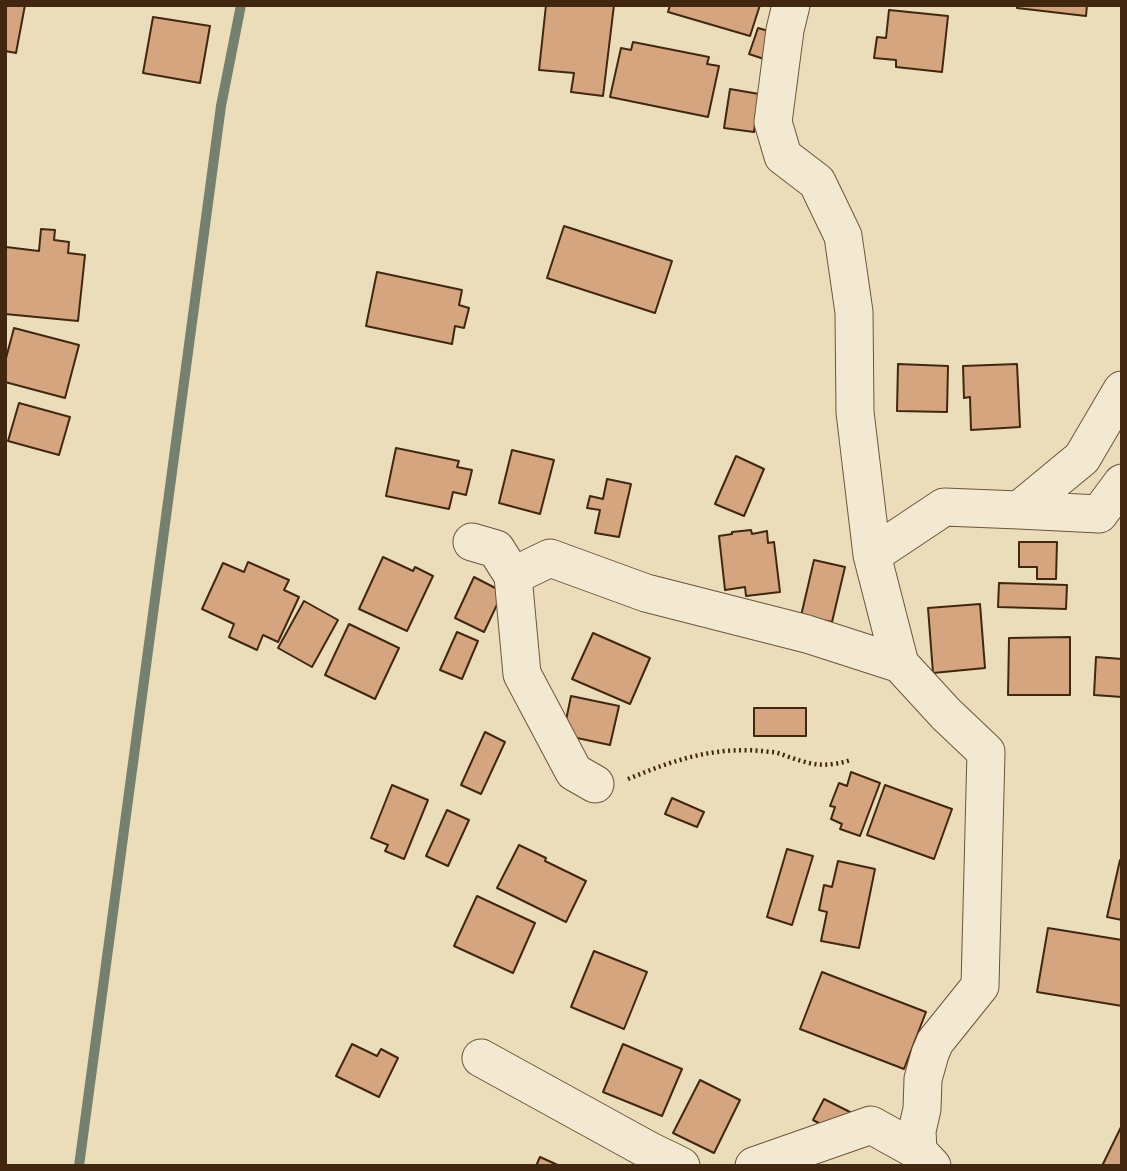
<!DOCTYPE html>
<style>
body{margin:0}
#map{position:relative;width:1127px;height:1171px;overflow:hidden;background:#ecddba;font-family:Vollkorn,serif}
canvas{display:block}
.frame{position:absolute;inset:0;border:7px solid #41270f;pointer-events:none}
</style>
<div id="map">
<canvas width="1127" height="1171"></canvas>
<div class="frame"></div>
</div>
<script>
const g = document.querySelector('canvas').getContext('2d');
g.lineJoin = 'round';
function strokePath(path, color, width, dash) { g.strokeStyle = color; g.lineWidth = width; g.lineCap = dash ? 'butt' : 'round'; g.setLineDash(dash || []); g.stroke(path); }
function paint(path, color) { g.fillStyle = color; g.fill(path, 'evenodd'); }
strokePath(new Path2D(`
 M79 1166 221 106 241 5`), '#76806e', 10);
const building = new Path2D(`
 M5 5H25L16 53 5 51Z
 M546 5H614L603 96 571 92 574 73 539 70Z
 M670 5H760L750 36 668 12Z
 M1017 5H1087L1086 16 1017 8Z
 M889 10 948 16 942 72 896 67V60L874 58 877 37 886 38Z
 M153 17 210 26 200 83 143 73Z
 M758 28 772 32 764 59 749 54Z
 M633 42 709 57 707 64 719 66 708 117 610 97 621 48 631 50Z
 M730 89 759 94 754 132 724 128Z
 M564 226 672 261 655 313 547 278Z
 M41 229 55 230 54 240 69 242 68 253 85 255 78 321 5 314 6 247 39 251Z
 M377 272 462 290 459 305 469 308 464 328 455 326 452 344 366 326Z
 M14 328 79 345 65 398 5 382V362Z
 M898 364 948 366 947 412 897 411Z
 M1017 364 1020 427 971 430 970 397 964 398 963 366Z
 M19 403 70 417 59 455 8 441Z
 M396 448 459 461 457 467 472 470 466 495 453 492 449 509 386 496Z
 M512 450 554 460 540 514 499 503Z
 M736 456 764 469 744 516 715 504Z
 M607 479 631 484 619 537 595 533 600 510 587 508 590 496 603 499Z
 M751 530 752 534 767 531 768 543 774 542 780 592 746 596 745 587 725 590 719 536 732 534V532Z
 M1019 542H1057L1056 579H1037V567H1019Z
 M383 557 413 571 415 567 433 576 407 631 359 609Z
 M814 560 845 567 832 622 801 616Z
 M248 562 289 580 284 590 299 597 278 642 263 635 257 650 229 637 234 624 202 609 223 563 244 572Z
 M474 577 503 592 484 632 455 618Z
 M999 583 1067 585 1066 609 998 607Z
 M304 601 338 620 312 667 278 648Z
 M980 604 985 668 933 673 928 608Z
 M349 624 399 648 375 699 325 675Z
 M457 632 478 641 462 679 440 670Z
 M593 633 650 658 630 704 572 679Z
 M1070 637V695H1008L1009 638Z
 M1096 657 1122 659V697L1094 695Z
 M571 696 619 706 610 745 563 735Z
 M754 708H806V736H754Z
 M485 732 505 742 481 794 461 785Z
 M851 772 880 783 860 836 840 829 842 824 831 819 835 807 830 806 839 783 847 786Z
 M392 785 428 800 404 859 385 851 388 845 371 838Z
 M885 785 952 809 934 859 867 835Z
 M672 798 704 812 697 827 665 814Z
 M447 810 469 820 448 866 426 856Z
 M519 845 546 858 545 861 586 881 566 922 497 888Z
 M787 849 813 856 792 925 767 917Z
 M1120 860H1122V920L1107 917Z
 M838 861 875 869 859 948 821 941 827 912 819 910 824 885 832 887Z
 M477 896 535 923 513 973 454 946Z
 M1048 928 1122 940V1006L1037 992Z
 M594 951 647 972 624 1029 571 1007Z
 M822 972 926 1012 904 1069 800 1029Z
 M352 1044 377 1056 381 1049 398 1058 379 1097 336 1076Z
 M623 1044 682 1069 662 1116 603 1092Z
 M700 1080 740 1100 714 1153 673 1133Z
 M824 1099 850 1112 839 1134 813 1120Z
 M1122 1125V1166H1102Z
 M540 1157 560 1166H536Z`);
paint(building, '#d5a580');
strokePath(building, '#41270f', 2);
const street = new Path2D(`
 M791 5 785 30 773 122 783 156 817 182 843 236 854 312 855 412 872 555 900 664 946 714 986 752 980 986 935 1042 930 1054 923 1079 922 1109 917 1131 918 1151 932 1166
 M1019 510 1099 514 1122 483
 M472 542 496 549 513 576 522 674 574 772 595 784
 M872 555 944 507 1019 510 1082 458 1122 390
 M513 576 550 558 646 593 807 634 900 664
 M481 1058 650 1151 681 1166
 M754 1166 871 1125 918 1151`);
strokePath(street, '#6c543a', 39);
strokePath(new Path2D(`
 M628 779C676 759 718 745 771 752 778 752 785 756 792 758 815 766 828 767 851 760`), '#41270f', 4.5, [2, 3.5]);
strokePath(street, '#f3e9d2', 37);
</script>
